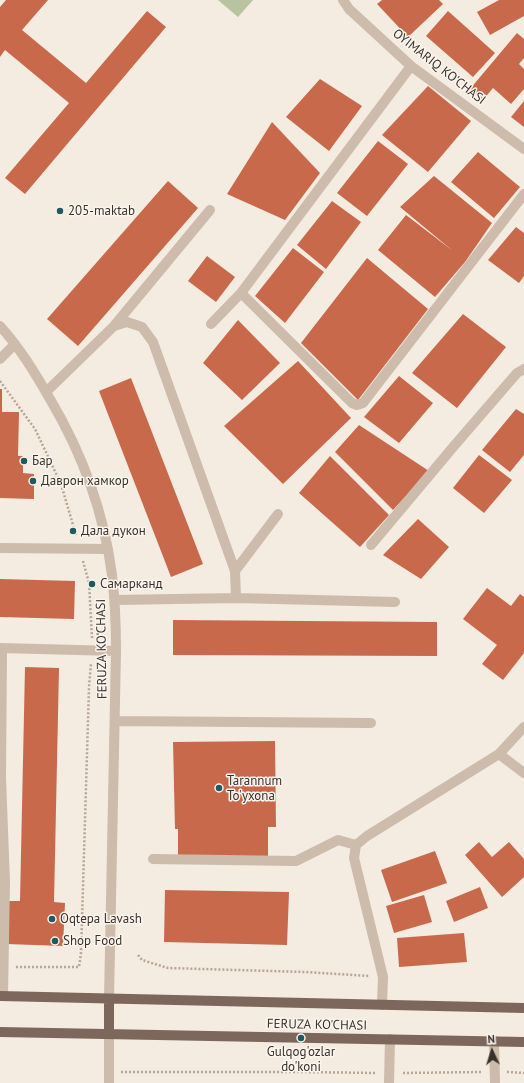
<!DOCTYPE html>
<meta charset="utf-8">
<style>
body{margin:0}
#map{position:relative;width:524px;height:1083px;overflow:hidden;background:#f4ebe1;font-family:"PT Sans",sans-serif}
canvas{display:block}
.north{position:absolute;left:472px;top:1031px;width:40px;height:40px;-webkit-text-stroke:3px #fbf5ee;paint-order:stroke;rotate:356deg;font-size:11px;font-weight:700;line-height:16px;text-align:center;color:#3b302b}
.north::after{content:'';display:block;margin:auto;width:14px;height:18px;background:#3b302b;clip-path:polygon(50% 0,100% 100%,50% 72%,0 100%)}
</style>
<div id="map">
<canvas width="524" height="1083"></canvas>
<div class="north">N</div>
</div>
<script>
const g = document.querySelector('canvas').getContext('2d');
g.lineJoin = 'round';
function paint(path, color) { g.fillStyle = color; g.fill(path, 'evenodd'); }
function strokePath(path, color, width, dash) { g.strokeStyle = color; g.lineWidth = width; g.lineCap = dash ? 'butt' : 'round'; g.setLineDash(dash || []); g.stroke(path); }
function drawText(font, color, halo, rows, align = 'center') {
  g.font = font + ' "PT Sans",sans-serif'; g.lineWidth = 3; g.setLineDash([]); g.textBaseline = 'middle'; g.strokeStyle = halo; g.fillStyle = color; for (const [text, x, y, turn = 0] of rows) {
    g.save(); g.translate(x, y); g.rotate((+turn || 0) * Math.PI / 180); g.textAlign = isNaN(turn) ? turn : align; if (halo) g.strokeText(text, 0, 0); g.fillText(text, 0, 0); g.restore();
  }
}
paint(new Path2D(`
 M218 0H253L238 17Z`), '#b8c4a0');
paint(new Path2D(`
 M6 0H48L22 30 86 83 147 11 166 27 25 194 5 178 69 103 5 50 0 57V7Z
 M382 0H439L443 4 408 37 377 4Z
 M499 0H524V16L490 35 477 12Z
 M448 11 495 53 473 77 426 36Z
 M517 33 524 39V58L519 64 524 69V89L511 104 493 88 483 100 470 89Z
 M320 79 362 106 329 151 286 117Z
 M428 86 471 121 428 172 382 135Z
 M524 101V127L511 117Z
 M272 122 320 173 285 220 227 194Z
 M378 141 408 164 367 216 337 193Z
 M478 152 520 187 494 218 451 182Z
 M434 176 492 223 465 262 435 297 378 250 406 215 453 251 400 207Z
 M168 181 198 208 78 346 47 319Z
 M332 201 361 222 326 269 297 245Z
 M516 227 524 233V276L519 283 488 260Z
 M293 248 324 272 285 323 255 296Z
 M207 256 235 277 216 302 188 281Z
 M367 258 428 309 358 400 301 343Z
 M463 314 506 347 457 408 412 373Z
 M238 320 280 363 242 400 203 363Z
 M298 361 351 418 283 484 224 426Z
 M399 376 433 403 399 443 364 417Z
 M131 378 203 564 171 577 99 391Z
 M0 389H2V412H19L18 456H23V473L34 474V499L0 498Z
 M516 409 524 414V455L510 472 482 450Z
 M359 425 429 471 393 510 335 452Z
 M479 455 512 480 484 513 453 488Z
 M330 456 389 515 360 547 299 493Z
 M418 519 449 547 421 579 383 555Z
 M0 579 75 581 74 619 0 617Z
 M487 588 511 606 520 594 524 597V653L503 680 482 664 497 645 463 619Z
 M173 620 437 622V656L173 655Z
 M25 667 59 668 54 902 65 903 63 946 7 944 9 901H20Z
 M275 741 276 827H268V857L178 858V829H175L173 742Z
 M479 842 492 857 509 842 524 859V877L502 897 465 855Z
 M435 851 447 883 392 902 381 870Z
 M480 887 488 908 454 922 446 901Z
 M165 890 289 892 287 945 164 942Z
 M424 895 432 922 394 933 386 906Z
 M464 933 467 962 399 967 397 938Z`), '#c8694b');
strokePath(new Path2D(`
 M0 381 35 429 61 484 76 535
 M83 561 89 583 92 638
 M138 955 142 960 168 968 305 972 369 976
 M16 967H79L81 953 89 687 91 663
 M121 1072H299L376 1073
 M507 1072 524 1073
 M403 1073 482 1072`), '#b9a596', 2.5, [2, 2]);
strokePath(new Path2D(`
 M343 0 349 9 411 66 524 149
 M241 293 352 403 357 405 363 403 524 194
 M211 324 241 293 411 66
 M0 326C20 348 35 373 50 399 82 453 104 512 112 575 115 600 116 625 116 651L109 999
 M114 326 210 210
 M0 359 15 344
 M46 392 114 326 127 322 142 327 153 342 235 571 236 598
 M371 545 454 446 517 373 524 369
 M0 548 108 549
 M235 571 278 514
 M115 600 236 598 395 602
 M0 648 116 651
 M2 648 1 778 5 882 3 996
 M115 721 371 723
 M499 754 524 773
 M153 859 296 861 338 840 356 845
 M382 1005 383 977 354 858 356 845 367 836 499 754 524 727
 M494 1041 495 1083
 M109 1083V1034
 M389 1083 390 1039`), '#cdbbac', 10);
strokePath(new Path2D(`
 M0 996 524 1008
 M0 1032 524 1042
 M109 1034V999`), '#7d675c', 10);
for (const [x, y, r, color] of [
 [60,211,4,"#1f5a5e"],
 [24,461,4,"#1f5a5e"],
 [33,481,4,"#1f5a5e"],
 [73,531,4,"#1f5a5e"],
 [92,584,4,"#1f5a5e"],
 [219,788,4,"#1f5a5e"],
 [52,919,4,"#1f5a5e"],
 [55,941,4,"#1f5a5e"],
 [301,1038,4,"#1f5a5e"]
]) { const dot = new Path2D(); dot.arc(x, y, r, 0, 2 * Math.PI); g.fillStyle = color; g.fill(dot); strokePath(dot, '#fbf5ee', 1.5); }
drawText('13px', '#3b302b', '#fbf5ee', [
 ["OYIMARIQ KO'CHASI",439,67,38],
 ["FERUZA KO'CHASI",102,649,-91],
 ["FERUZA KO'CHASI",317,1025,1]
]);
drawText('13px', '#3b302b', '#fbf5ee', [
 ["205-maktab",68,211],
 ["Бар",32,461],
 ["Даврон хамкор",41,481],
 ["Дала дукон",81,531],
 ["Самарканд",100,584],
 ["Tarannum",227,781],
 ["To'yxona",227,796],
 ["Oqtepa Lavash",60,919],
 ["Shop Food",63,941],
 ["Gulqog'ozlar",301,1052,"center"],
 ["do'koni",301,1067,"center"]
], 'left');
</script>
